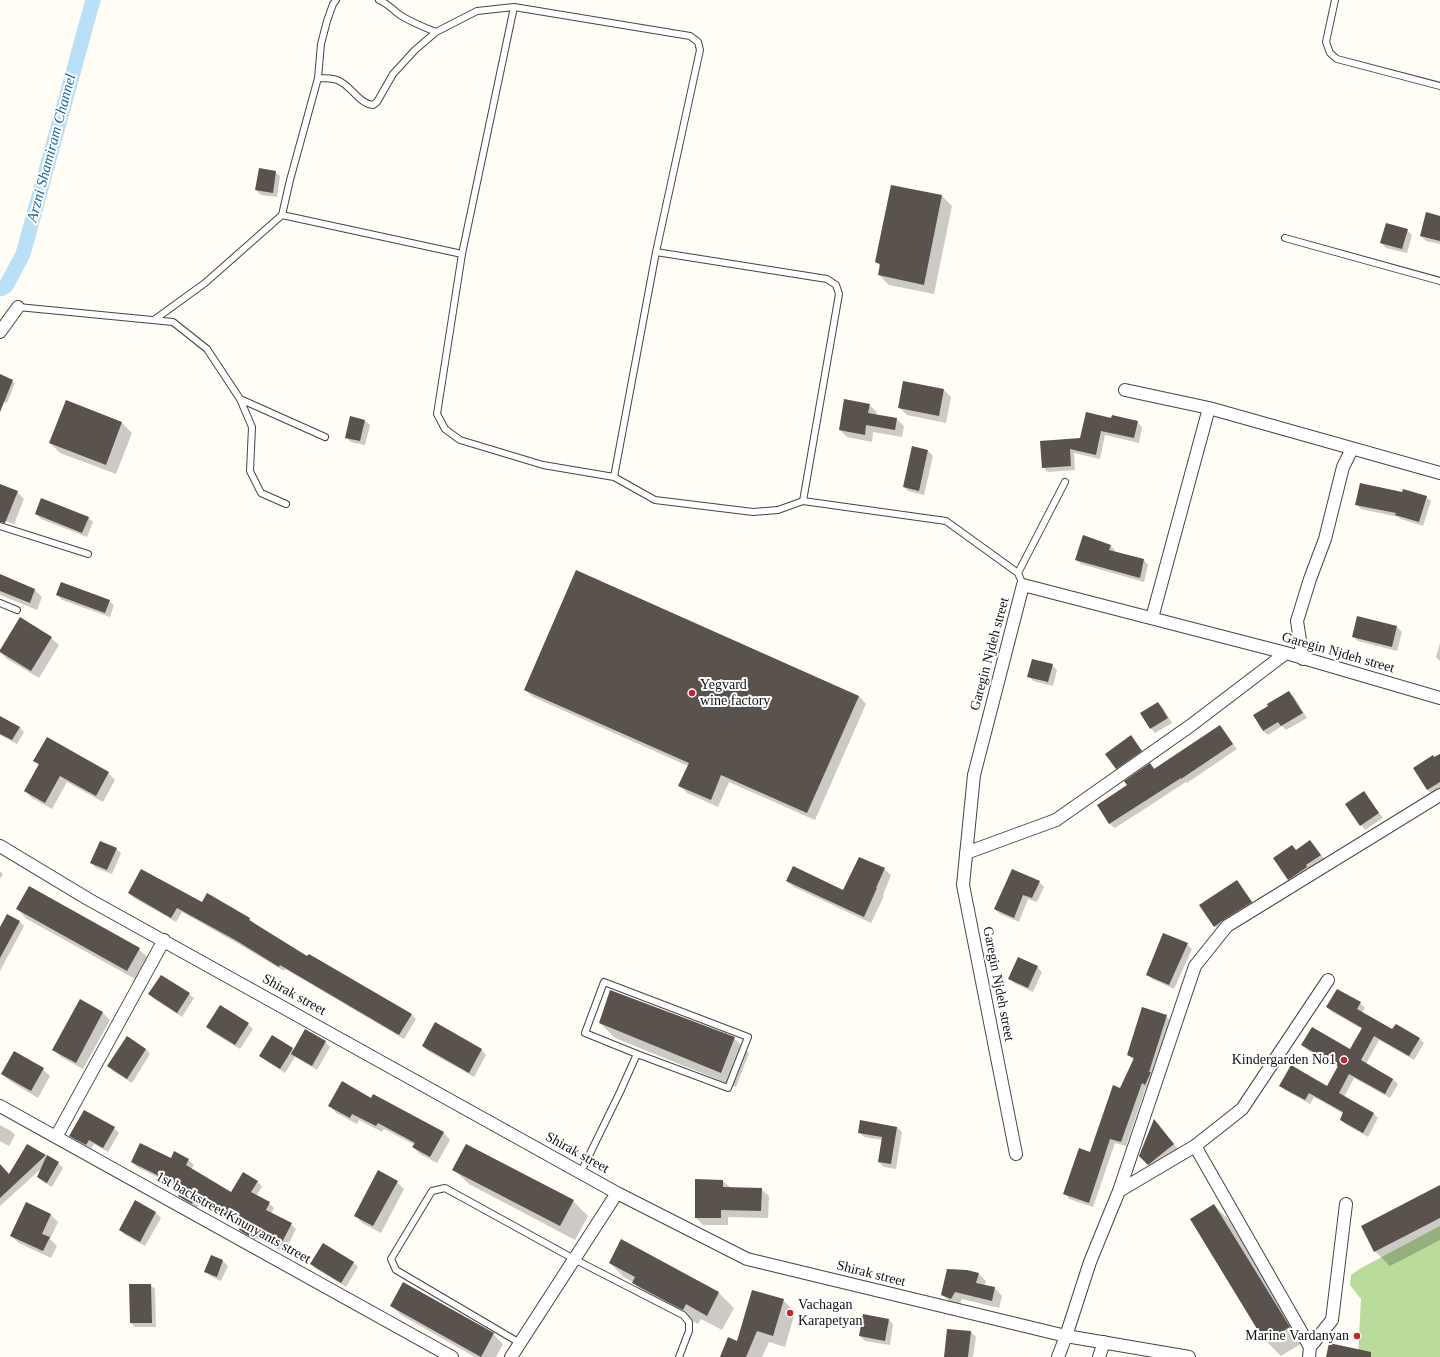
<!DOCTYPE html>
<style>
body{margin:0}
canvas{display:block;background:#fffdf5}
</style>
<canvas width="1440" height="1357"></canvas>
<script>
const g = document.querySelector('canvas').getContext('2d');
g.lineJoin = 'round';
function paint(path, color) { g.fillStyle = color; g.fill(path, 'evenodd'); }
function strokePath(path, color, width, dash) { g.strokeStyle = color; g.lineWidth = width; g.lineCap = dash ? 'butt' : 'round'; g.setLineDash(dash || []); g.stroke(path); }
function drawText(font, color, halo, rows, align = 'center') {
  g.font = font + ' "Times New Roman",serif'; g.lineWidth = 4; g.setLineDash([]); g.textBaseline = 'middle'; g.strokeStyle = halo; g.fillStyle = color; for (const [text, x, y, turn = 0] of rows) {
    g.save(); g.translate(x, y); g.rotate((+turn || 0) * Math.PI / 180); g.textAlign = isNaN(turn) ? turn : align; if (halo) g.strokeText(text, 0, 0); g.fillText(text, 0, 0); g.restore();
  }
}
paint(new Path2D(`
 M1440 1226V1357H1358L1361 1299 1350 1285 1351 1275 1361 1268Z`), '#b9dc9c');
paint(new Path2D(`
 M275 172 280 176 277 197 261 195 256 190Z
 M892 186 942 196 952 206 934 294 889 285 879 275 881 267 876 262Z
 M1440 217V244L1426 241 1421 236Z
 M1407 230 1412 235 1407 253 1386 248 1381 243Z
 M0 375 15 383 7 403 0 400Z
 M944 390 951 397 946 423 907 415 899 407Z
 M66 401 122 423 132 433 116 474 60 453 50 443Z
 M869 405 877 412 876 415 896 419 904 426 902 437 873 432 872 442 847 437 840 430Z
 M351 417 365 421 370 425 365 445 351 442 346 437Z
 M1112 419 1137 422 1142 427 1139 443 1105 435 1100 459 1074 453 1075 470 1048 472 1043 467 1081 438Z
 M913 447 928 451 933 456 924 495 908 491 904 487Z
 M0 485 17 492 24 499 14 524 0 519Z
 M1403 493 1426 497 1431 501 1423 526 1401 519 1398 517 1361 509 1357 504Z
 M36 514 88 517 93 522 87 537 41 519Z
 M1110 545 1115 550 1114 553 1144 560 1148 565 1144 582 1081 564 1076 560Z
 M0 575 35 590 42 597 37 610 0 595Z
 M57 595 109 601 114 605 110 617 62 600Z
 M1358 617 1397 627 1402 632 1397 651 1358 641 1353 636Z
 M51 638 59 645 39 678 7 659 0 652Z
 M1440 643V661L1436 657Z
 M1052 665 1057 670 1053 686 1033 681 1029 676Z
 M525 690 859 696 866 704 815 820 729 782 718 807 687 793 680 786 688 766 533 697Z
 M1289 692 1294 697 1307 718 1286 730 1282 726 1268 735 1263 731Z
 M1158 703 1163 708 1172 723 1155 733 1151 728Z
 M0 717 19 727 24 732 17 744 0 735Z
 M1220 726 1237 749 1187 783 1186 782 1115 828 1110 824 1098 805 1129 786 1150 764 1155 769Z
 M1131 737 1146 756 1121 773 1116 768Z
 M1440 755V790L1432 794 1428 790 1414 768Z
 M35 761 108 773 115 780 103 802 67 782 52 809 32 798 25 791 39 766Z
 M1364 792 1383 818 1365 830 1346 805Z
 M1310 841 1325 860 1293 884 1288 879 1292 846 1297 851Z
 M116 849 121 853 112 874 96 868 91 863Z
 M884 869 891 875 883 895 884 896 871 923 794 887 787 881 844 891Z
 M0 871 3 874 0 879Z
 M1237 881 1256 907 1219 931 1215 926Z
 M1039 882 1044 887 1037 902 1028 899 1019 922 1000 914 995 909Z
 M129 893 202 903 249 918 254 923 253 924 308 958 411 1014 416 1019 404 1039 285 969 284 971 242 946 182 912 176 922 134 898Z
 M17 909 139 949 149 959 137 980 27 919Z
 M20 922 24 926 0 971V929Z
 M1187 944 1192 949 1174 989 1152 979 1147 974Z
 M1037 967 1042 972 1033 992 1014 983 1010 979Z
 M150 994H189L194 998 182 1017 154 999Z
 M80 1001 103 1013 110 1020 83 1069 61 1057 53 1049Z
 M1360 1003 1365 1008 1362 1013 1393 1031 1419 1038 1424 1043 1414 1060 1379 1040 1366 1064 1393 1079 1398 1084 1390 1098 1354 1078 1344 1097 1374 1114 1378 1118 1368 1137 1345 1124 1341 1119 1344 1114 1314 1097 1310 1104 1285 1090 1280 1085 1327 1088 1339 1068 1307 1050 1303 1045 1350 1050 1362 1029 1332 1012 1327 1007Z
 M1166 1016 1171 1021 1150 1089 1146 1087 1126 1146 1115 1143 1093 1207 1069 1199 1065 1194 1090 1153 1134 1060 1128 1055Z
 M600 1023 734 1038 749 1053 736 1087 615 1038Z
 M248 1024 253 1029 240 1049 212 1032 208 1027Z
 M436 1024 482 1050 486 1055 474 1077 428 1051 423 1046Z
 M325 1042 330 1047 317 1070 295 1057 285 1073 265 1060 260 1056 292 1049 294 1051Z
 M146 1049 150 1054 132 1083 113 1071 109 1066Z
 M43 1069 50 1076 38 1098 10 1081 2 1074Z
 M374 1095 444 1133 450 1140 437 1163 420 1154 413 1147 415 1145 384 1129 382 1132 359 1120 357 1124 336 1113 330 1106 372 1099Z
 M861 1122 897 1127 902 1132 896 1169 884 1167 879 1162 883 1140 864 1137 859 1132Z
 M0 1125 11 1131 15 1135 9 1146 0 1141Z
 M1158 1125 1178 1149 1153 1169 1141 1155Z
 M114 1128 119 1133 108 1152 94 1144 91 1149 75 1140 70 1136Z
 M45 1156 58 1163 63 1168 52 1187 43 1182 38 1177 43 1167 0 1206V1170L10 1176Z
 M171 1160H188L194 1165 191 1170 232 1193 257 1181 262 1187 256 1196 269 1203 274 1208 271 1214 291 1224 296 1229 284 1253 256 1238 255 1240 245 1235 240 1230 241 1229 200 1203 197 1208 185 1201 179 1196 183 1190 137 1167 132 1162Z
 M454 1170 573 1201 588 1216 575 1240 469 1184Z
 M696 1180 723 1181 731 1188 761 1189 769 1196 768 1218 728 1217V1225H703L696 1218Z
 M397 1182 404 1189 381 1233 362 1223 355 1215Z
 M1440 1186V1240L1390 1266 1375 1251Z
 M136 1202 156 1213 161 1218 145 1246 125 1235 120 1230Z
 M1214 1205 1229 1220 1304 1342 1281 1356 1266 1341Z
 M50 1214 58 1222 50 1239 57 1246 51 1258 19 1243 11 1236Z
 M622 1241 719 1293 734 1308 722 1330 701 1319 698 1324 648 1297 633 1282 625 1278 610 1263Z
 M212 1256 223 1261 228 1266 221 1281 210 1276 206 1271Z
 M353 1262 358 1267 346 1287 316 1269 312 1264Z
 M979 1274 986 1281 984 1286 995 1288 1002 1296 999 1308 962 1299 959 1305 950 1302 942 1294Z
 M150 1285 155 1289 156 1327H135L131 1323Z
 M783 1300 795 1312 785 1347 769 1342 762 1357H721Z
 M391 1305 493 1334 503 1344 496 1357H475L401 1315Z
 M889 1320 893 1324 890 1345 865 1341 860 1336Z
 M948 1330 971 1332 976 1337 973 1357H945Z`), '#0003');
strokePath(new Path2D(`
 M0 289 6 286 23 254 93 0`), '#b9e0f7', 15);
paint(new Path2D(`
 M259 168 276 171 273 193 255 190Z
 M891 185 942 195 924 285 878 275 880 264 875 262Z
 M1426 212 1440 216V241L1420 236Z
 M1386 223 1408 229 1402 249 1380 243Z
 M0 374 13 380 0 412Z
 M903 381 944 389 939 416 898 408Z
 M844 399 870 404 868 413 897 418 895 430 866 425 865 435 839 430Z
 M66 400 122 422 106 465 49 443Z
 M1086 412 1111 418 1112 415 1138 421 1134 438 1101 431 1096 455 1070 449 1071 466 1042 468 1040 441 1080 438Z
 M350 416 365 420 360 441 345 438Z
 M912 446 928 450 919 491 903 487Z
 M1360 483 1402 492 1403 489 1427 496 1419 522 1395 515 1396 513 1355 505Z
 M0 484 18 491 5 523 0 522Z
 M41 498 89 517 82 533 35 514Z
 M1083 535 1111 545 1109 550 1144 559 1140 578 1075 560Z
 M576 570 859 696 807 813 721 775 711 800 678 786 689 763 524 690Z
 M0 574 35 589 30 603 0 591Z
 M61 582 110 600 105 613 56 595Z
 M1357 616 1397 626 1392 647 1352 637Z
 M20 617 52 637 31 671 0 652V650Z
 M1032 659 1053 664 1048 682 1027 677Z
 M1289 691 1303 713 1281 726 1278 722 1263 731 1253 715 1268 706 1267 704Z
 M1158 702 1168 718 1150 729 1140 713Z
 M0 716 20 727 12 740 0 734Z
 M1220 725 1233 744 1181 779V778L1109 824 1097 805 1127 785 1124 781 1150 763 1154 769Z
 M1131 735 1142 751 1116 769 1105 754Z
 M47 737 109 772 96 796 60 776 45 803 24 791 39 764 33 761Z
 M1440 754V782L1427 790 1413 768 1433 755 1434 757Z
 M1364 791 1379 813 1360 826 1345 804Z
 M1310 840 1321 855 1306 865 1307 867 1288 880 1273 858 1292 845 1296 850Z
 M100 841 117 848 107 870 90 863Z
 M859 857 885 868 876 888H877L864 917 786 881 793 866 843 890Z
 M141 869 202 902 207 893 250 918 249 920 307 956 309 954 412 1014 399 1035 280 965 279 967 237 941 177 908 171 918 128 893Z
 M1012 869 1040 881 1032 898 1023 895 1014 918 994 909Z
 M1237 880 1252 902 1223 920 1214 927 1199 905Z
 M29 886 140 948 127 971 16 909Z
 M7 914 20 921 0 958V927Z
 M1163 933 1188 943 1169 985 1146 975Z
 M1018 957 1038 966 1028 988 1008 979Z
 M161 975 190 993 177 1013 148 994Z
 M1337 989 1361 1002 1357 1009 1392 1029 1396 1024 1420 1038 1409 1056 1374 1036 1361 1060 1393 1079 1385 1094 1349 1074 1339 1093 1374 1113 1363 1133 1340 1120 1343 1112 1309 1093 1305 1100 1279 1086 1291 1065 1327 1086 1338 1066 1301 1045 1312 1027 1350 1049 1362 1028 1326 1007Z
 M610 990 735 1037 721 1073 599 1023Z
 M80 999 103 1012 76 1063 52 1050Z
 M220 1005 249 1023 235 1045 206 1027Z
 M1142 1007 1167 1015 1149 1072H1151L1145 1085 1142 1083 1121 1142 1110 1139 1089 1203 1063 1194 1079 1148 1090 1152 1113 1085 1120 1088 1134 1058 1127 1055Z
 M435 1022 482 1049 469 1073 422 1046Z
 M305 1029 326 1041 312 1066 291 1054Z
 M272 1035 293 1048 280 1069 259 1056Z
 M127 1036 146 1049 127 1079 107 1066Z
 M14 1051 44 1068 31 1091 1 1074Z
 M342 1081 371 1098 373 1094 444 1132 430 1157 412 1147 415 1143 378 1123 376 1126 352 1114 350 1118 328 1106Z
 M84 1110 115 1127 103 1148 89 1140 86 1145 69 1136Z
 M1154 1119 1174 1144 1148 1165 1139 1156Z
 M860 1120 897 1127 891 1164 878 1162 882 1137 858 1133Z
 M140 1143 171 1158 174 1151 189 1159 186 1165 231 1192 243 1172 258 1181 251 1192 270 1202 266 1210 292 1223 279 1248 251 1234 249 1236 239 1230 240 1227 194 1199 192 1204 178 1196 183 1188 131 1162Z
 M27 1144 46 1155 0 1198V1164L9 1174Z
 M466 1144 574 1200 560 1226 452 1170Z
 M47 1155 59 1162 47 1183 37 1177Z
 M378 1170 398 1181 373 1226 354 1216Z
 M695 1179 723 1180V1187L762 1188 761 1211 721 1210V1218H695Z
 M1440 1185V1218L1374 1252 1361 1226Z
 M135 1200 156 1212 140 1242 119 1230Z
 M26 1202 51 1214 42 1234 50 1237 43 1251 10 1236Z
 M1214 1204 1290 1327 1265 1342 1190 1219Z
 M621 1239 719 1292 707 1316 686 1304 683 1310 675 1306 632 1283 635 1277 609 1263Z
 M323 1243 354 1262 341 1283 310 1264Z
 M211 1255 223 1260 217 1277 204 1272Z
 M947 1269 967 1270 979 1273 976 1283 995 1287 992 1301 955 1292 951 1299 941 1295Z
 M403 1282 494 1333 481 1357 390 1306Z
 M129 1284H151L152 1323H130Z
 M752 1290 784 1299 773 1336 757 1331 746 1357H720L728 1337 737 1341Z
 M863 1314 889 1319 885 1341 859 1336Z
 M947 1329 971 1331 968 1357H944Z
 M1329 1343 1371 1352V1357H1326Z`), '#5a524d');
const service = new Path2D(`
 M379 0C387 3 393 10 400 15 411 22 423 27 436 32L477 11 514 7 690 36 698 42 700 50 656 252 614 477
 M1335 0 1326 42 1330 53 1337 59 1440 86
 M514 7 462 254 437 414 445 429 460 440 543 465 614 477 655 500 753 512 778 510 803 501
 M318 78C324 78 332 78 337 80 351 85 359 104 373 105L377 102 393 74 415 50 436 32
 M282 215 462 254
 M1285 238 1440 281
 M656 252 827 279 836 285 839 294 803 501 946 521 1018 573 1023 585
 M18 307 173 322 207 349 240 399 252 427 250 471 261 493 286 504
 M154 320 205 283 282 215 290 180 318 78 321 44 327 21 333 4 336 0
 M240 399 325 437
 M0 526 88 554
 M1018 573 1065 482
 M0 603 17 610
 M581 1172 620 1092 637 1054 585 1033 604 982 748 1037 728 1088 637 1054
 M520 1343 396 1270 391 1259 432 1191 445 1188 574 1259 683 1315 689 1322V1331L679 1357`);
const minor = new Path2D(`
 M0 332 18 307
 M1125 390 1209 408 1440 473
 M1152 618 1209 408
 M1303 659 1297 621 1310 579 1325 539 1343 467 1352 449
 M0 846 88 899 617 1193 747 1259 1066 1336 1189 1357
 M966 853 1056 820 1190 726 1286 653
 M0 1106 452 1357
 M56 1137 164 940
 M1195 1146 1310 1347 1309 1357
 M1016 1154 963 885 974 775 1023 585 1286 653 1440 698
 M1119 1191 1195 1146 1242 1109 1328 980
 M1310 1347 1332 1320 1346 1204
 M511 1357 617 1193
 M1058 1357 1066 1336 1090 1262 1119 1191 1195 966 1227 926 1440 795
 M1099 1357 1104 1342`);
strokePath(service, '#444', 8);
strokePath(minor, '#444', 14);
strokePath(service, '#fff', 6);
strokePath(minor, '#fff', 12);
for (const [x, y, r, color] of [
 [692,693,4,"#c4262e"],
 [1344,1060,4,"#c4262e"],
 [790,1313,4,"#c4262e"],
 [1357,1336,4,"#c4262e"]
]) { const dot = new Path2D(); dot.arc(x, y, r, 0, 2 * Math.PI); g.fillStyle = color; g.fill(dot); strokePath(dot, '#fff', 1.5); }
drawText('14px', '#111', '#fff', [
 ["Garegin Njdeh street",1338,653,16],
 ["Garegin Njdeh street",990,654,-75],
 ["Garegin Njdeh street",998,984,79],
 ["Shirak street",294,995,29],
 ["Shirak street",577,1153,29],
 ["1st backstreet Knunyants street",233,1218,29],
 ["Shirak street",871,1274,14]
]);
drawText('14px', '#111', '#fff', [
 ["Yegvard",700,685],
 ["wine factory",700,701],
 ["Kindergarden No1",1336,1060,"right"],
 ["Vachagan",798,1305],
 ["Karapetyan",798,1321],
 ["Marine Vardanyan",1349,1336,"right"]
], 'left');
drawText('italic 15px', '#1768a6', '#fff', [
 ["Arzni Shamiram Channel",52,148,-75]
]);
</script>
